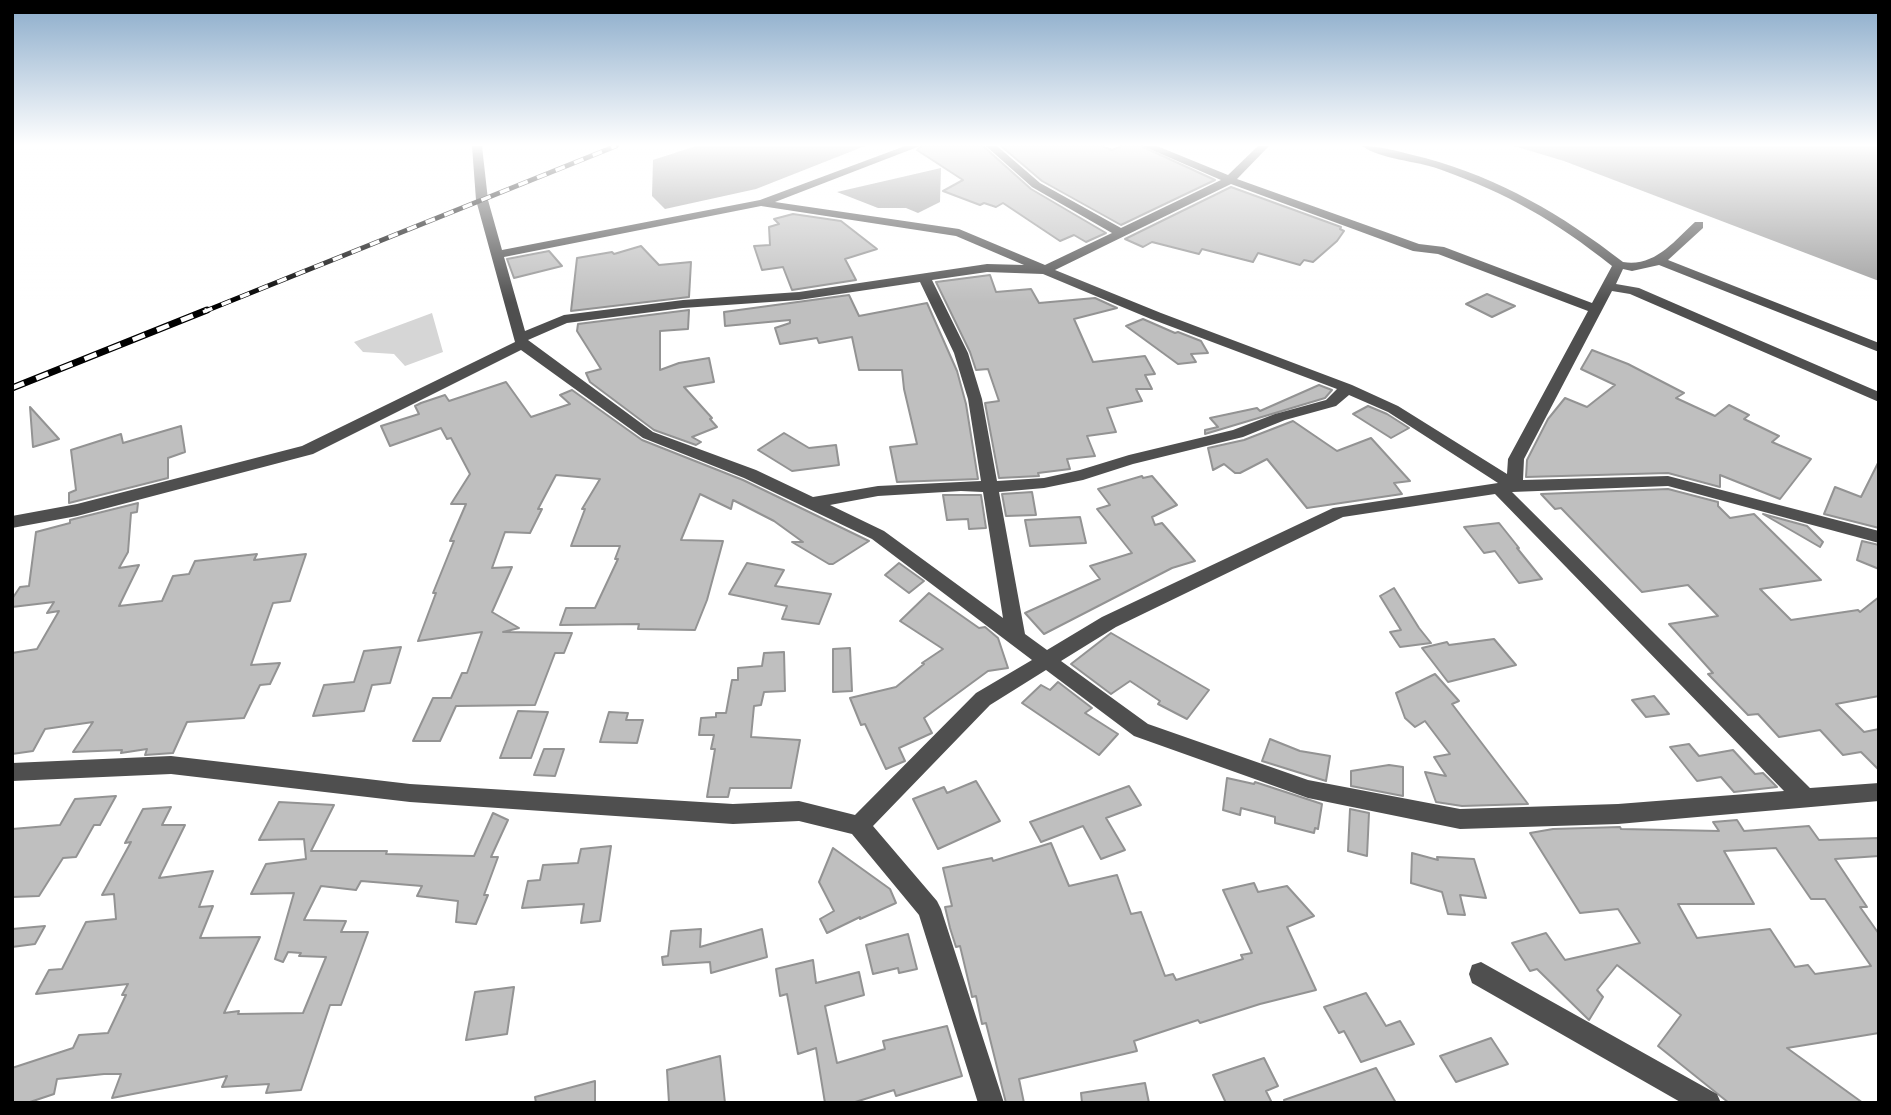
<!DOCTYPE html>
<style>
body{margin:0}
#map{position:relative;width:1891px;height:1115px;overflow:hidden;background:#fff;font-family:"Titillium Web",sans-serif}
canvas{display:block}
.frame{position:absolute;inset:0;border:14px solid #000;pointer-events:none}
</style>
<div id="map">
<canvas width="1891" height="1115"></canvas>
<div class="frame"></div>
</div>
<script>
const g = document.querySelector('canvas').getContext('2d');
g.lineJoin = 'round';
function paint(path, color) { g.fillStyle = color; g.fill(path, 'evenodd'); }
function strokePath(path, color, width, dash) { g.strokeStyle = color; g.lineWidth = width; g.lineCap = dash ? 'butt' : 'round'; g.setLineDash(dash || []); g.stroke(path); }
paint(new Path2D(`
 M432 313 443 352 405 366 394 354 363 352 354 342Z`), '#d6d6d6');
paint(new Path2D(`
 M696 146H865L756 189 665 209 652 196 653 160Z
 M1514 146H1879V281L1564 161Z
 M941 168 940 202 918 213 906 208H878L837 192Z`), '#9d9d9d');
const building = new Path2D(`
 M922 146H983L1031 189 1106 233 1086 242 1074 235 1060 241 1003 203 996 207 984 203 980 205 943 191 963 180 917 150Z
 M1001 146H1102L1112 150 1122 146H1141L1215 180 1121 225 1042 181Z
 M1231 187 1341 227 1340 229 1344 231 1337 241 1313 262 1304 260 1300 265 1258 253 1253 262 1202 249 1199 254 1152 242 1143 247 1125 239Z
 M793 214 841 221 877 249 845 259 856 280 792 290 783 267 762 270 754 246 770 245 769 227 779 224 774 219Z
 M641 246 659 265 691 262 689 297 571 311 577 258 612 252 614 254Z
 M549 251 562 266 514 278 507 259Z
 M990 275 996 292 1031 289 1039 303 1095 298 1117 308 1074 319 1093 362 1145 356 1155 374 1145 375 1152 389H1136L1142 401 1107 408 1116 432 1087 436 1095 456 1067 459 1070 469 1038 473 1039 476 999 478 985 403 999 401 988 369 976 370 970 352 936 282Z
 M1487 294 1515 306 1492 317 1466 304Z
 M849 295 859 316 927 303 957 371 966 404 978 479 897 482 890 447 917 444 904 389 902 370H859L852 337 819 343 817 338 780 344 775 328 790 323V320L725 326 724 312Z
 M689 310 688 329 660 331V370L679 363 709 358 714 382 684 387 712 418 710 419 717 427 692 437 701 442 696 445 654 430 590 382 586 373 601 369 577 331 578 324Z
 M1143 319 1175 333 1178 332 1201 341 1208 353 1191 354 1196 362 1178 364 1126 326Z
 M1592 350 1628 364 1684 393 1676 398 1715 416 1729 405 1749 415 1744 419 1779 436 1772 442 1811 459 1780 499 1720 475V487L1668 473 1526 477 1527 460 1548 419 1565 398 1587 407 1615 385 1581 369Z
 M506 382 531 417 570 404 560 395 572 390 642 440 743 480 869 541 833 564H829L792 542H803L774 521 733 500 731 509 700 494 681 540 723 541 707 600 695 630 638 629 639 624 560 625 566 608H595L618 559H615L620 546H571L585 509H582L600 479 556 475 538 509H542L530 533 505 532 492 568 512 567 492 612 519 628 503 632 572 633 564 653H555L535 705 456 706 440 741H413L433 698H451L462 673H467L482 632 418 641 436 593H433L454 541H450L466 504H451L470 474 451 438 447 439 441 428 390 446 381 426 419 414 415 406 421 403 445 395 449 401Z
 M1319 385 1332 390 1325 398 1205 434V430L1218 427 1210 418 1257 408 1260 411Z
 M1368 406 1387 414 1409 428 1391 438 1353 414Z
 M30 407 59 439 33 447Z
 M1293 421 1337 451 1371 438 1410 481 1394 483 1402 494 1307 508 1267 459 1240 473H1235L1224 464 1213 470 1208 448 1244 440Z
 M181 426 185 452 168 458V478L69 503V493L76 490 71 450 121 434 123 443Z
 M784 433 809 448 836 445 839 465 792 471 758 450Z
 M1879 461V528L1824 514 1835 487 1861 497Z
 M1142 476 1143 478 1152 476 1177 505 1152 517 1155 525 1162 523 1195 561 1172 568 1044 634 1025 613 1100 579 1090 566 1132 553 1097 509 1110 505 1098 489Z
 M1668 489 1718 502V506L1730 518 1754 514 1821 580 1760 589 1791 620 1858 610 1860 612 1879 597V696L1836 704 1864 732 1879 729V770L1861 752 1843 755 1820 730 1779 737 1758 714 1748 715 1708 674 1713 673 1669 624 1718 616 1688 585 1642 592 1561 508 1555 509 1541 494Z
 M1032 492 1036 515 1006 516 1002 494Z
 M943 495H981L986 528 969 529 968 519 947 520Z
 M138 503 137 512 131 513 128 552 119 568 139 565 119 606 162 601 173 576 189 574 195 561 257 554 254 560 306 554 290 601 273 603 251 665 280 663 270 684 260 685 244 718 187 722 173 753 145 755 147 749 121 753 122 750 73 752 93 722 45 729 33 751 12 754V653L37 649 59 611 47 613 54 602 12 607V599L20 587 29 586 36 532 70 523V520Z
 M1763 514 1807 526 1823 542 1820 547Z
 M1080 517 1086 543 1030 546 1025 520Z
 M1499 523 1519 548H1517L1542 579 1519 583 1495 551 1484 553 1464 527Z
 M1862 541 1879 545V569L1857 560Z
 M747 563 784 570 775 586 831 594 819 624 782 619 787 606 729 594Z
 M899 563 924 581 909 593 885 575Z
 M1394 588 1419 628 1431 643 1400 647 1390 632 1401 630 1380 596Z
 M929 593 979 628 985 627 998 638 1008 668 988 671 924 718 932 733 899 748 905 761 886 769 865 724 861 725 850 698 896 687 924 664 922 663 943 649 900 621Z
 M1111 633 1209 690 1187 719 1158 704 1160 701 1130 681 1111 694 1071 664Z
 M1494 639 1516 665 1448 682 1422 648 1447 642 1449 645Z
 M401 647 390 683 372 685 364 711 313 716 324 685 354 682 364 651Z
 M850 648 852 691 833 692V649Z
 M784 652 785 691 764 692 761 705 754 706 751 737 800 740 791 788H730L728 797H707L715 749H711L714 735H699L701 718 716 717V713H726L732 680H738V668L762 666 764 653Z
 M1435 674 1459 701 1452 704 1528 804 1462 806 1436 802 1425 772 1446 776 1434 757 1450 754 1425 721 1415 727 1405 718 1396 693Z
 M1058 682 1092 708 1085 713 1118 734 1099 755 1022 703 1041 685 1050 690Z
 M1654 696 1669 714 1646 717 1632 700Z
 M518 711 548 712 531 758H500Z
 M609 712 628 713 626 720H643L637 743 600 742Z
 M1270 739 1300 751 1330 756 1326 781 1262 761Z
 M1689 744 1699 756 1733 750 1755 774 1763 773 1777 787 1734 792 1721 777 1697 781 1670 747Z
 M544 749H564L555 776 534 775Z
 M1389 765 1403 767V796L1351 786V771Z
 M1227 778 1254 784 1255 782 1322 804 1318 829 1315 828 1314 833 1275 823V817L1241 808 1240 815 1223 810Z
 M976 781 1000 821 938 849 913 799 944 787 947 793Z
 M1129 786 1141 805 1106 818 1125 850 1101 859 1083 826 1041 842 1030 822Z
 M116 796 100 825H94L76 857 63 858 39 896 12 897V829L60 825 75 799Z
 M279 802 334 805 311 851H387L386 854 474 856 493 813 508 820 491 857H498L484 895H488L476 924 456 922 458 901 417 896 422 886 361 881 356 890 321 886 304 920 346 921 341 932H368L341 1005H330L301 1090 266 1093 269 1084 222 1087 227 1076 112 1098 121 1074H104L57 1079 54 1094 27 1103H12V1068L73 1048 79 1035 108 1033 126 995H122L128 984 36 994 49 970 62 969 86 922 116 919 114 894 102 895 131 842 125 843 143 809 171 807 162 825H185L159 878 213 871 199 907 213 906 200 938 260 937 224 1013 239 1011 238 1014 303 1013 326 957 299 956 301 953 288 952 283 962 275 959 294 893 251 894 266 864 306 859 304 839 259 840Z
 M1350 809 1369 813 1367 856 1348 851Z
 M1737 820 1744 831 1809 826 1819 840 1879 838V856L1835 859 1867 907H1860L1879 934V1033L1787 1048 1863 1103H1729L1658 1046 1681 1015 1617 965 1597 990 1603 997 1589 1020 1537 969 1530 971 1512 943 1546 933 1565 960 1640 943 1618 909 1580 913 1530 833 1553 829 1620 827 1621 829 1719 831 1713 822ZM1776 848 1811 899H1825L1871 966 1815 974 1808 965 1795 967 1770 929 1697 938 1678 904H1754L1724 851Z
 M1051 843 1069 886 1117 875 1131 914 1141 912 1165 976 1173 974 1176 980 1243 959 1241 955 1252 953 1223 890 1254 883 1258 892 1287 886 1314 916 1287 927 1316 990 1260 1004 1200 1023 1198 1020 1134 1041 1137 1051 1019 1079 1024 1103H1006L986 1023 982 1024 976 996 972 997 971 992 960 946 956 947 950 928 945 907 952 906 943 868 992 858 993 861Z
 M611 846 600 921 581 923 584 904 522 908 528 881 540 880 543 865 578 863 581 849Z
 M833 848 890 889 896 903 860 919V917L827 933 820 919 834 911 819 882Z
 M1412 853 1438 860 1437 857 1474 859 1486 898 1460 895 1465 915 1448 914 1442 892 1411 883Z
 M45 926 35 944 12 947V929Z
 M701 929 700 947 762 929 767 957 711 973 710 962 663 965 662 957 668 956 671 931Z
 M908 934 917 969 899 973 898 968 873 974 866 945Z
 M813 960 816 983 859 972 864 995 825 1006 837 1063 885 1049 883 1041 947 1026 962 1076 896 1096 894 1090 852 1103H825L816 1048 798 1054 787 994 780 996 776 969Z
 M514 987 507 1034 466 1040 475 992Z
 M1366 993 1386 1026 1400 1021 1414 1044 1361 1062 1344 1031 1339 1033 1324 1007Z
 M1491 1038 1508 1064 1456 1082 1440 1056Z
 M720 1056 725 1103H669L667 1070Z
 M1264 1058 1278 1086 1266 1091 1272 1103H1226L1213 1075Z
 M1376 1068 1396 1103H1285L1284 1100Z
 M595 1081V1103H536L535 1097Z
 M1145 1083 1149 1103H1082L1081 1093Z`);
paint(building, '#bfbfbf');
strokePath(building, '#939393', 2);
paint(new Path2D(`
 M472 146H482L488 200 502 250 760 200 905 146H920L775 202 959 229 1045 265 1112 233 1032 187 986 146H997L1040 183 1121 228 1221 180 1143 146H1157L1228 175 1258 146H1269L1237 179 1419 244 1444 247 1592 303 1612 266C1554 220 1509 194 1439 169 1417 161 1380 159 1362 146 1384 146 1403 153 1425 158 1501 179 1561 214 1623 262 1655 267 1673 242 1695 222H1703V228L1668 260 1879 343V352L1659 265 1632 271 1623 269 1616 284 1639 288 1879 392V402L1630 294 1612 291 1524 459 1523 480 1668 476 1879 531V543L1668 486 1512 492 1810 788 1879 783V801L1618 824 1460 829 1308 798 1134 736 1046 670 990 705 873 826 937 901 941 909 1004 1103H978L919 915 852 834 799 821 733 824 410 802 171 774 12 781V763L171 756 410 784 733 804 799 801 855 815 976 693 1032 660 872 539 744 478 643 438 521 350 313 454 77 516 12 528V516L77 504 302 446 515 342 476 200ZM1231 184 1413 251 1438 254 1588 311 1508 459 1507 474 1398 406 1352 385 1161 313 1055 270ZM761 206 956 236 1024 265 987 264 799 292 683 300 564 315 525 331 504 257ZM987 272 1043 274 1151 319 1337 389 1326 400 1275 414 1233 430 1129 455 1080 470 1044 478 997 481 982 399 968 353 932 280ZM920 282 954 353 968 399 981 481 878 486 813 497 756 470 653 432 528 340 567 323 683 308 799 300ZM1349 395 1388 412 1498 483 1333 508 1102 617 1047 650 1025 634 999 492 1044 488 1083 480 1133 464 1243 437 1285 420 1336 406ZM961 491 983 492 1003 618 884 531 830 505 878 496ZM1495 494 1784 791 1618 804 1460 809 1308 780 1148 724 1061 661 1116 627 1343 517Z
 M1481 962 1717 1094 1721 1103H1682L1472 983 1469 974 1472 965Z`), '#4f4f4f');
const railFar1 = new Path2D(`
 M203 312 616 146`);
const rail = new Path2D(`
 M12 388 207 310`);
strokePath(railFar1, '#000', 5);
strokePath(rail, '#000', 7);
strokePath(railFar1, '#fff', 3.5, [10]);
strokePath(rail, '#fff', 4.5, [13]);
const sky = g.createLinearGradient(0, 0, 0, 302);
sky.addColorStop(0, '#8aabca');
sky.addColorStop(0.48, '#fff');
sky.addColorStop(1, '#ffffff00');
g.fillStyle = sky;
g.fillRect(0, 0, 1891, 302);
</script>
